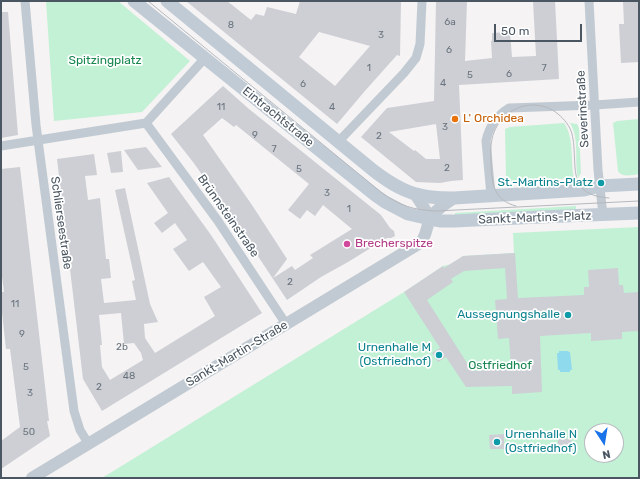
<!DOCTYPE html>
<meta charset="utf-8">
<style>
body{margin:0}
#map{position:relative;width:640px;height:479px;overflow:hidden;background:#f5f3f3;font-family:Rubik,sans-serif}
canvas{display:block}
.frame{position:absolute;inset:0;border:2px solid #4a5661;pointer-events:none}
.north{position:absolute;left:584px;top:423px;width:40px;height:40px;box-sizing:border-box;background:#fff;border:1px solid #b7bbc0;border-radius:50%;rotate:168deg;font-size:11px;font-weight:700;line-height:16px;text-align:center;color:#4a5661}
.north::after{content:'';display:block;margin:auto;width:14px;height:18px;background:#1a73e8;clip-path:polygon(50% 0,100% 100%,50% 72%,0 100%)}
.scale{position:absolute;left:494px;top:24px;width:88px;height:18px;box-sizing:border-box;border:2px solid #4a5661;border-top:0;padding-left:5px;font-size:12px;line-height:14px;white-space:nowrap;color:#4a5661;-webkit-text-stroke:3px #fff;paint-order:stroke}
</style>
<div id="map">
<canvas width="640" height="479"></canvas>
<div class="frame"></div>
<div class="north">N</div>
<div class="scale">50 m</div>
</div>
<script>
const g = document.querySelector('canvas').getContext('2d');
g.lineJoin = 'round';
function paint(path, color) { g.fillStyle = color; g.fill(path, 'evenodd'); }
function strokePath(path, color, width, dash) { g.strokeStyle = color; g.lineWidth = width; g.lineCap = dash ? 'butt' : 'round'; g.setLineDash(dash || []); g.stroke(path); }
function drawText(font, color, halo, rows, align = 'center') {
  g.font = font + ' Rubik,sans-serif'; g.lineWidth = 3.5; g.setLineDash([]); g.textBaseline = 'middle'; g.strokeStyle = halo; g.fillStyle = color; for (const [text, x, y, turn = 0] of rows) {
    g.save(); g.translate(x, y); g.rotate((+turn || 0) * Math.PI / 180); g.textAlign = isNaN(turn) ? turn : align; if (halo) g.strokeText(text, 0, 0); g.fillText(text, 0, 0); g.restore();
  }
}
paint(new Path2D(`
 M46 1H118L190 61 142 112 54 121Z
 M639 119V174C632 175 622 178 618 171L613 123 617 121Z
 M564 123C575 139 570 161 574 178L510 182 507 181 506 178 505 129 510 127Z
 M570 123 577 124 579 128 581 173 578 178C574 160 580 139 570 123Z
 M576 206V210L455 215V213Z
 M639 227V478H102L404 292 443 266 452 264 463 256 514 253 513 233ZM592 431H616V455H592Z`), '#c3f1d5');
paint(new Path2D(`
 M559 351H568L569 352H570L572 370H570V372H560V370H558L557 353H559Z`), '#90daee');
paint(new Path2D(`
 M186 1H227L251 20 256 14 264 16 267 7 296 14 300 1H401L400 56 397 55 364 92 337 124ZM319 32 370 46 335 86 299 57Z
 M436 1H467L465 61 492 58 491 41H492V33L510 32 512 57 536 56 533 1H555L559 79 459 85 463 180 451 181 440 183 416 182 361 137 387 108 434 101ZM436 124 440 159H426L415 150 414 151 389 132Z
 M623 1H639V62L621 63 619 24H624Z
 M1 12H8L18 135 1 138Z
 M223 86 249 109 381 215 390 228 394 231 395 236 391 238H387L348 262 321 277 287 300 230 214 193 162 171 134ZM222 118 234 127 236 125 309 184 288 210 300 219 307 210 315 216 323 205 352 229 310 255 313 258 295 270 292 266 273 278 287 259 252 205 203 135Z
 M146 147 162 167 138 170 124 150Z
 M121 151 123 172 111 173 107 153Z
 M94 154 97 175 85 176 88 200 100 198 106 259H109L111 278 101 279 104 303 136 300 132 281 135 280 115 190 125 188 150 304 158 322 144 324 145 338 155 353 215 316 204 297 221 287 203 262 189 271 173 249 187 240 175 223 162 233 154 223 168 213 147 183 169 177 211 235 262 313 102 411 83 379 57 159ZM121 313 124 344 134 343 141 353 143 360 110 380 102 367 100 345H102L99 315Z
 M20 167 49 421H47L50 436 1 469V441L20 427 10 349H6L1 303V292H4L1 269V169Z
 M515 253 518 298 584 295V287H589L588 270 618 268 619 285H623L624 293 639 292V331L622 332V339L591 341V333L540 336 542 392 512 394V386L466 387 446 357 438 362 432 353 440 348 404 292 443 266 444 268 463 256ZM505 268 507 299 495 300 498 339 509 338 511 368 472 371 427 300 453 282 451 279 464 271Z
 M504 434V449H490L489 435Z
 M558 439H571L572 451H558Z`), '#cdcfd5');
strokePath(new Path2D(`
 M25 1 36 125 74 411 80 430 88 443
 M589 1 598 170 603 215
 M146 123 218 221 286 324
 M338 142 404 73 416 58 420 44 422 1
 M1 146 146 123 205 58
 M491 195 486 141C489 126 496 116 509 108L595 105 639 102`), '#c1cad2', 9);
strokePath(new Path2D(`
 M415 194 426 211 430 219
 M32 478 420 243C427 236 426 227 430 219 435 210 445 204 454 198`), '#c1cad2', 12);
strokePath(new Path2D(`
 M134 1 375 195 385 202 408 214 430 219 441 221H454L540 217 639 213
 M167 1 374 171C386 180 400 190 416 194 428 198 441 198 454 198L584 190 600 186 639 184`), '#c1cbd6', 13);
strokePath(new Path2D(`
 M148 1 382 193C401 206 413 210 436 211L639 201
 M516 206C493 200 492 183 491 163 491 155 490 147 492 139 496 120 513 105 533 105 542 105 551 108 558 114 564 119 570 126 572 134 579 164 564 195 609 198`), '#b5b8bd', 1);
for (const [x, y, r, color] of [
 [455,119,4,"#e8710a"],
 [601,183,4,"#0f9aa8"],
 [347,244,4,"#d1479c"],
 [568,315,4,"#0f9aa8"],
 [439,355,4,"#0f9aa8"],
 [497,442,4,"#0f9aa8"]
]) { const dot = new Path2D(); dot.arc(x, y, r, 0, 2 * Math.PI); g.fillStyle = color; g.fill(dot); strokePath(dot, '#fff', 1.5); }
drawText('10px', '#6b747e', null, [
 ["6a",450,22],
 ["8",231,25],
 ["3",381,35],
 ["6",449,50],
 ["1",369,68],
 ["7",544,68],
 ["6",509,74],
 ["5",470,75],
 ["4",443,83],
 ["6",303,84],
 ["11",221,107],
 ["4",332,107],
 ["3",445,127],
 ["9",255,135],
 ["2",379,136],
 ["7",274,149],
 ["2",447,168],
 ["5",299,169],
 ["3",327,193],
 ["1",349,209],
 ["2",290,282],
 ["11",15,304],
 ["9",22,334],
 ["2b",122,347],
 ["5",26,367],
 ["48",129,376],
 ["2",99,387],
 ["3",30,393],
 ["50",29,432]
]);
drawText('12px', '#17864f', '#fff', [
 ["Spitzingplatz",105,61],
 ["Ostfriedhof",500,366]
]);
drawText('12px', '#4a5661', '#fff', [
 ["Severinstraße",583,109,-93],
 ["Eintrachtstraße",278,117,39],
 ["Brünnsteinstraße",228,216,55],
 ["Sankt-Martins-Platz",535,218,-2],
 ["Schlierseestraße",61,223,82],
 ["Sankt-Martin-Straße",237,354,-31]
]);
drawText('12px', '#c56008', '#fff', [
 ["L' Orchidea",463,119]
], 'left');
drawText('12px', '#0d838f', '#fff', [
 ["St.-Martins-Platz",593,183],
 ["Aussegnungshalle",560,315],
 ["Urnenhalle M",431,348],
 ["(Ostfriedhof)",431,362],
 ["Urnenhalle N",505,435,"left"],
 ["(Ostfriedhof)",505,449,"left"]
], 'right');
drawText('12px', '#b23c85', '#fff', [
 ["Brecherspitze",355,244]
], 'left');
</script>
